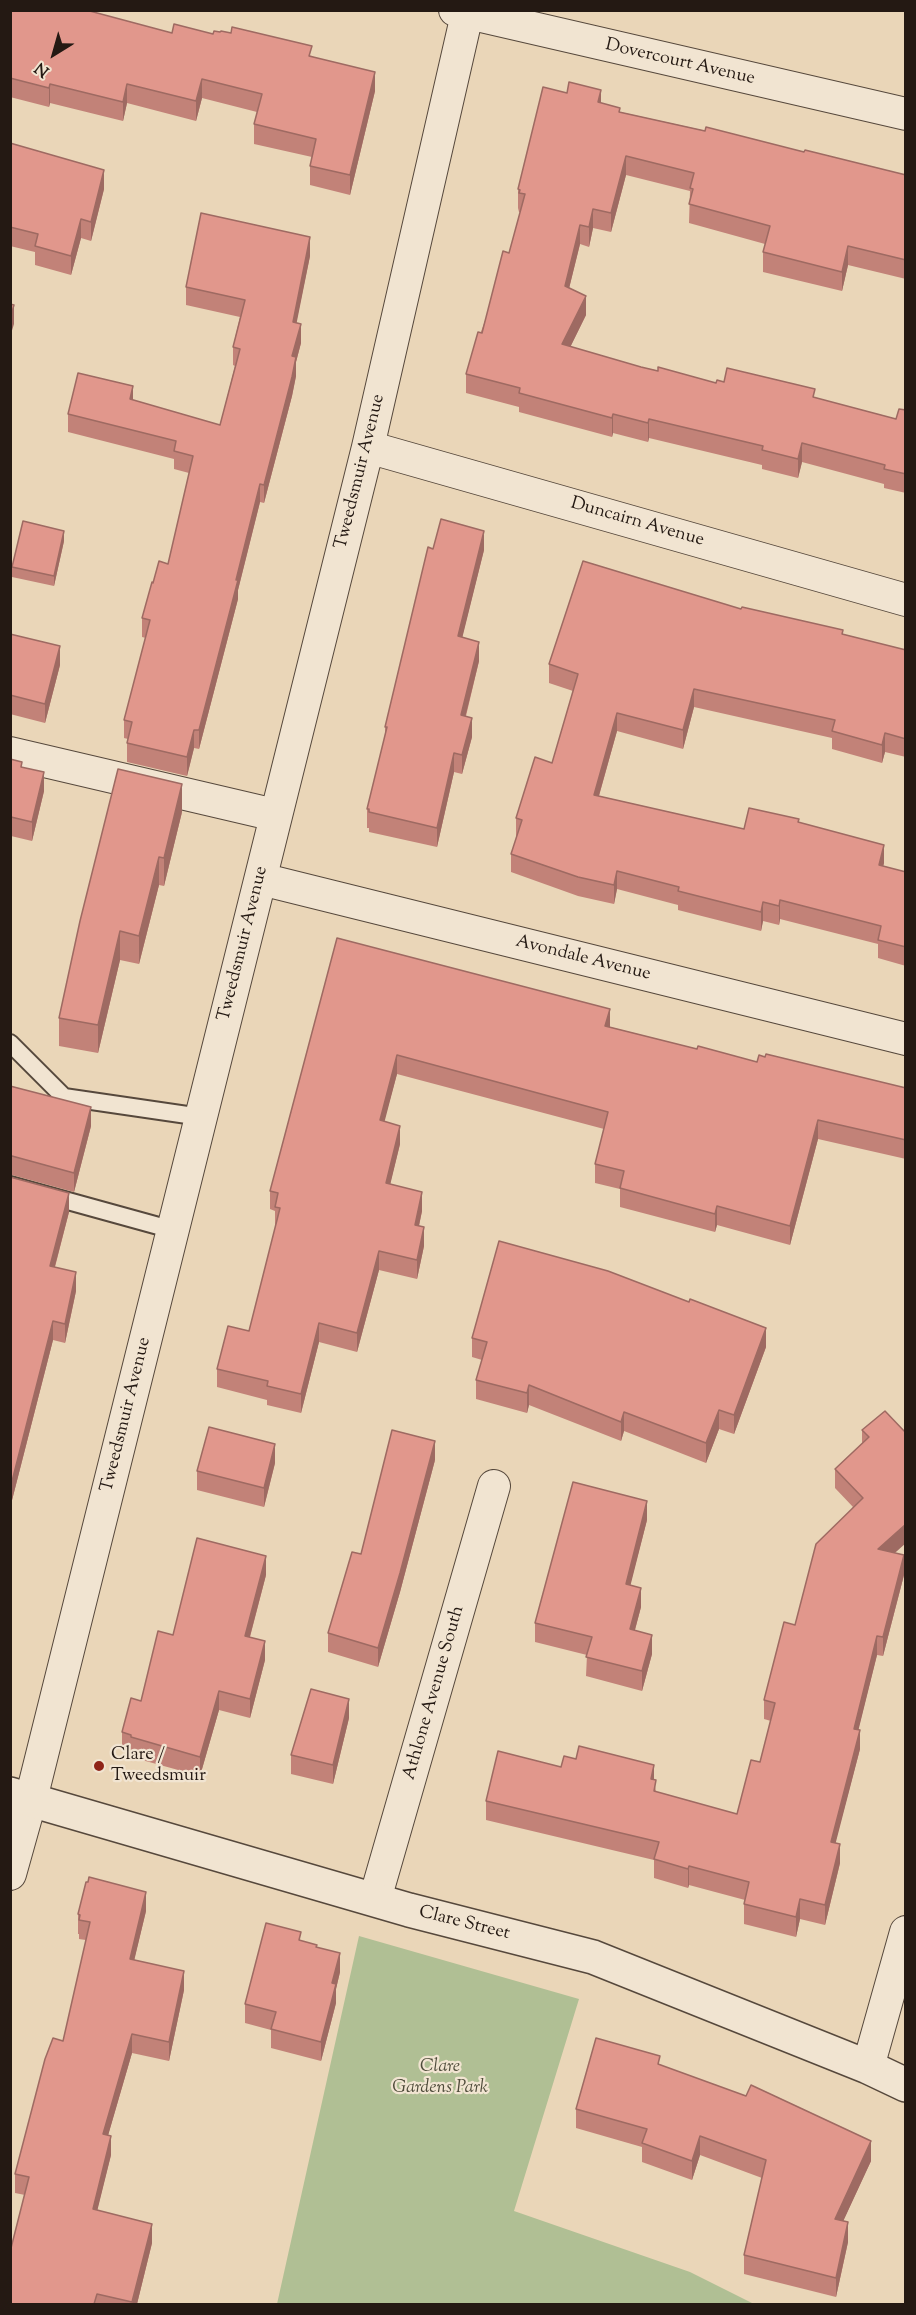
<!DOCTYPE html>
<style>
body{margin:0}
#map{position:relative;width:916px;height:2315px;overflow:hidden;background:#ead6b8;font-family:"Sorts Mill Goudy",serif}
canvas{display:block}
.frame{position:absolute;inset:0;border:12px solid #241913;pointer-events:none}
.north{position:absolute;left:24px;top:24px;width:60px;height:60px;-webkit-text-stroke:4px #f1e4d1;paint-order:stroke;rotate:217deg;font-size:16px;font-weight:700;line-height:24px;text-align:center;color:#241913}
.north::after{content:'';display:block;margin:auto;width:21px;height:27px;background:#241913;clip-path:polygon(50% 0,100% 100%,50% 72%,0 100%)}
</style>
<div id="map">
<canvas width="916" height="2315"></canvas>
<div class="frame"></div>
<div class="north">N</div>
</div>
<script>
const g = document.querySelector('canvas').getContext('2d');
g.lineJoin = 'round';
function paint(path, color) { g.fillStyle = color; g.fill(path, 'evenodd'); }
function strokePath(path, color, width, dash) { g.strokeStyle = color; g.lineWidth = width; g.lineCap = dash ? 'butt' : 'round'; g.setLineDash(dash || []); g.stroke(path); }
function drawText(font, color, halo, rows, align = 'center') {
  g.font = font + ' "Sorts Mill Goudy",serif'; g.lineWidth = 4.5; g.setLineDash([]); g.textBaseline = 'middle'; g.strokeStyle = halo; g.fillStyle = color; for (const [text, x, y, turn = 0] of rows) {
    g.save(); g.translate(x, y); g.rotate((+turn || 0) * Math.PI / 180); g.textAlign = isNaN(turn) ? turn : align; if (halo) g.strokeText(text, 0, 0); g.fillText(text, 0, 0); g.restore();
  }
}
paint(new Path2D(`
 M359 1936 579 1999 514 2211 690 2272 754 2304H277Z`), '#b0bf94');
const service = new Path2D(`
 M10 1043 64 1097 201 1117
 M10 1185 173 1230`);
const minor = new Path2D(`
 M455 10 906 114
 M368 447 906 600
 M10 753 275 815
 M261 879 906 1039
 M10 1874 31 1799 368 447 468 10
 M375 1899 494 1486
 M868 2067 906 1932`);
const tertiary = new Path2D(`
 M10 1794 409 1910 593 1957 868 2067 906 2085`);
strokePath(service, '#56483c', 20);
strokePath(minor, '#56483c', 34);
strokePath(tertiary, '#56483c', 36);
strokePath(service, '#f1e4d1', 16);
strokePath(minor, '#f1e4d1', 32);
strokePath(tertiary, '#f1e4d1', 33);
paint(new Path2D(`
 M10 10 172 33 213 34 312 56 375 91 350 195 310 185V166L312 157 254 144V124L257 112 202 98 196 121 127 103 123 121 50 103 49 107 10 97Z
 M567 93 601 103 620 112 906 175V279L848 265 842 291 763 272V252L765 244 689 223 690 191 626 175 611 232 593 228 589 247 580 244 569 288 586 315 570 347 641 367 716 383 724 382 815 398 896 419 906 410V493L884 488V484L802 462 798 478 762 469V465L649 438 648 442 613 433 612 437 519 412V407L466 393V374L509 253 520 212H519L518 208V189Z
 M10 143 104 189 91 241 81 238 71 275 35 265V252L10 246Z
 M310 256 296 323 301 343 296 362V376L292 396 264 503 260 502 238 590V599L199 749 194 748 187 776 127 762V743L128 739 124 738V720L146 638 142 637V618L153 583 168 564 189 473 174 469V459L68 432V414L133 400 220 425 235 366 233 365V347L240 317 186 305V287Z
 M64 541 54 586 12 577V567Z
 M433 549 484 550 462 637 479 661 466 716 472 737 462 774 454 772 437 847 369 832V828H367V809L385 736V727Z
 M741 609 906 650V757L885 752 882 763 832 749V738L694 707 683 749 617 731 599 796 744 829 799 822 884 863 883 866 906 872V966L878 958V944L780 919 779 925 763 921 761 931 678 910V905L617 889 614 904 578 896 511 872V854L517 837H516V818L552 763 573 691 549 683V664Z
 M10 634 60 665 45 723 10 714Z
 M10 759 22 767 44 791 32 841 11 836Z
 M182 812 164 886 159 885 139 964 120 960 98 1053 59 1046V1018Z
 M337 938 610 1027 697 1049 757 1062 906 1088V1159L818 1139 790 1245 717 1225 715 1232 620 1207V1189L595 1183V1164L604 1129 397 1074 384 1121 400 1144 390 1184 422 1211 419 1226 424 1246 417 1279 379 1270 357 1352 319 1342 301 1413 267 1405V1400L217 1387V1369L249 1331 276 1226H275V1211L270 1209V1191Z
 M10 1086 91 1126 74 1192 12 1175H10Z
 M10 1177 69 1212 55 1267 76 1291 65 1343 53 1340 10 1508Z
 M472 1338 766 1347 734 1434 719 1429 706 1463 624 1431 621 1441 529 1405 527 1413 476 1399V1380L482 1360 472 1357Z
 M885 1411 895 1553 904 1575 883 1656 877 1655 858 1730 860 1749 835 1843 840 1863 825 1925 800 1919 796 1937 744 1924V1904L745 1900 689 1885 688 1888 654 1878V1860L486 1820V1801L561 1767 654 1780 656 1792 737 1814 760 1762 771 1721 764 1719V1700L795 1625 853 1507 835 1488V1469L862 1443V1430Z
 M435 1460 400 1592 378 1667 328 1652V1633L361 1554Z
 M275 1463 264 1507 197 1490V1471Z
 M647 1520 630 1585 641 1607 635 1630 652 1654 642 1691 586 1676 587 1655 535 1642V1623Z
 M266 1575 250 1637 265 1660 250 1718 219 1710 200 1776 131 1757V1753L122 1751V1732L141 1701 173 1635Z
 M349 1718 333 1784 291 1774V1755Z
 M146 1911 134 1960 184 1990 169 2061 132 2053 108 2135 111 2155 97 2210 152 2243 137 2304H10L25 2195 15 2193V2174L63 2041 86 1940 79 1939V1934H78V1914Z
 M301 1941 317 1948 340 1972 336 1989V2003L321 2061 271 2048V2030L245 2023V2004Z
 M660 2065 871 2161 843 2221 848 2242 836 2297 744 2274V2255L762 2178 700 2155 692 2180 642 2162V2147L576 2128V2109Z`), '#c28278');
paint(new Path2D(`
 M375 72V91L350 195V175Z
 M202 79V98L196 121V101Z
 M50 84V103L49 107V88Z
 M127 84V103L123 121V102Z
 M601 90V109L598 102Z
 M626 156V175L611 232V213Z
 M104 170V189L91 241V222Z
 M593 209V228L589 247V227Z
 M81 219V238L71 275V256Z
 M580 225V244L565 305V286Z
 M310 237V256L293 341V322Z
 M848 246V265L842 291V272Z
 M586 296V315L562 364V344Z
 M14 305V324L10 337V318Z
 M301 324V343L296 362V376L292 396 264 503V485L292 356Z
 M133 386V405L130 399Z
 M613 414V433L612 437V418Z
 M649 419V438L648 442V423Z
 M802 443V462L798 478V459Z
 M260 484V502L238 590V599L199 749V730Z
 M64 531V541L54 586V576Z
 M484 531V550L458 655V636Z
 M479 642V661L461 734V715Z
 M60 646V665L45 723V704Z
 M694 689V707L683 749V730Z
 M617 713V731L594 813V795Z
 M472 718V737L462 774V755Z
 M194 730V748L187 776V757Z
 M885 733V752L882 763V745Z
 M454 753V772L437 847V828Z
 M44 772V791L32 841V822Z
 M182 784V812L164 886V858Z
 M11 817V836L10 840V821Z
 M884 845V863L879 883V865Z
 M159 857V885L139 964V936Z
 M617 871V889L614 904V885Z
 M780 900V919L779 925V906Z
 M763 902V921L761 931V912Z
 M120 931V960L98 1053V1025Z
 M610 1009V1028L605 1026Z
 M397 1055V1074L380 1139V1120Z
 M91 1107V1126L74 1192V1173Z
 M818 1120V1139L790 1245V1226Z
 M400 1126V1144L386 1202V1183Z
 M10 1156H12V1175H10Z
 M422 1192V1211L415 1244V1225Z
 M69 1193V1212L50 1285V1266Z
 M717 1206V1225L715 1232V1214Z
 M424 1227V1246L417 1279V1260Z
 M379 1251V1270L357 1352V1333Z
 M76 1272V1291L65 1343V1324Z
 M53 1321V1340L10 1508V1489Z
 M319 1323V1342L301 1413V1394Z
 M766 1328V1347L734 1434V1415Z
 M529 1385V1405L527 1413V1393Z
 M719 1410V1429L706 1463V1443Z
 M624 1412V1431L621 1441V1422Z
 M435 1441V1460L400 1592 378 1667V1648Z
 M275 1444V1463L264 1507V1488Z
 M647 1501V1520L626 1603V1584Z
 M906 1524V1543L878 1568V1549Z
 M904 1555V1575L883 1656V1637Z
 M266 1556V1575L245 1655V1636Z
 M641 1588V1607L630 1648V1629Z
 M652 1635V1654L642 1691V1671Z
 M877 1636V1655L854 1748V1729Z
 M265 1641V1660L250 1718V1699Z
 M219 1691V1710L200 1776V1757Z
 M349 1699V1718L333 1784V1765Z
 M860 1730V1749L831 1861V1842Z
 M654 1765V1784L651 1779Z
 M840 1844V1863L825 1925V1905Z
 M689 1866V1885L688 1888V1869Z
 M146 1892V1911L130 1978V1959Z
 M800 1899V1919L796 1937V1917Z
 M340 1953V1972L336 1989V2003L321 2061V2042L332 1983Z
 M184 1971V1990L169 2061V2042Z
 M132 2034V2053L103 2153V2134Z
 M111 2136V2155L93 2228V2209Z
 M700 2136V2155L692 2180V2161Z
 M871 2141V2161L835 2239V2219Z
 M848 2222V2242L836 2297V2278Z
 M152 2224V2243L137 2304H132Z`), '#9e6a62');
const building = new Path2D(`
 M10 10H86L172 33 174 24 213 34 214 31 220 32 221 31 231 33 232 27 312 46 309 56 375 72 350 175 310 166 316 139 254 124 262 94 202 79 196 101 127 84 123 102 50 84 49 88 10 78Z
 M569 82 601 90 598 102 620 108 619 112 705 131 706 127 804 152 805 150 906 175V260L848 246 842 272 763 252 770 226 689 204 693 189 690 188 694 173 626 156 611 213 593 209 589 227 580 225 565 286 586 296 562 344 641 367 658 371V367L716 383 717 380 724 382 727 368 815 389 813 397 896 419 899 409 906 410V474L884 469 885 465 802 443 798 459 762 450 763 446 649 419 648 423 613 414 612 418 519 393 520 388 466 374 478 332 482 333 503 251 509 253 525 194 519 193 520 190 518 189 543 87 567 93Z
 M10 143 104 170 91 222 81 219 71 256 35 246 38 234 10 227Z
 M201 213 310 237 293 322 301 324 292 356 296 357 292 377 264 485 260 484 236 580H238L199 730H194L187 757 127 743 132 722 124 720 150 620 142 618 152 582 153 583 159 561 168 564 193 456 174 451 176 441 68 414 78 373 133 386 130 399 220 425 240 349 233 347 245 300 186 287Z
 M10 304 14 305 10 318Z
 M441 519 484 531 458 636 479 642 461 715 472 718 462 755 454 753 437 828 369 812V809H367L387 727H385L428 547 433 549Z
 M23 521 64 531 54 576 12 567Z
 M583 561 741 609 742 607 843 630 842 634 906 650V739L885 733 882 745 832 731 835 720 694 689 683 730 617 713 594 795 744 829 749 808 799 819 798 822 884 845 879 865 906 872V947L878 940 881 926 780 900 779 906 763 902 761 912 678 891 679 887 617 871 614 885 578 877 511 854 522 820 516 818 535 757 552 763 578 674 549 664Z
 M10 634 60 646 45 704 10 695Z
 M10 759 22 762 21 767 44 772 32 822 11 817 10 821Z
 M118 769 182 784 164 858 159 857 139 936 120 931 98 1025 59 1018 80 921Z
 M337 938 610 1009 605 1026 697 1049 698 1046 757 1062 759 1055 765 1057 766 1054 906 1088V1140L818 1120 790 1226 717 1206 715 1214 620 1188 624 1171 595 1164 608 1112 397 1055 380 1120 400 1126 386 1183 422 1192 415 1225 424 1227 417 1260 379 1251 357 1333 319 1323 301 1394 267 1386 268 1381 217 1369 228 1326 249 1331 280 1208 275 1207 278 1193 270 1191Z
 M10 1086 91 1107 74 1173 12 1156H10Z
 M10 1177 69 1193 50 1266 76 1272 65 1324 53 1321 10 1489Z
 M499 1241 608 1271 689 1302 690 1299 766 1328 734 1415 719 1410 706 1443 624 1412 621 1422 529 1385 527 1393 476 1380 487 1342 472 1338Z
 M885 1411 906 1433V1524L878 1549 904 1555 883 1637 877 1636 854 1729 860 1730 831 1842 840 1844 825 1905 800 1899 796 1917 744 1904 749 1882 689 1866 688 1869 654 1859 659 1842 486 1801 498 1751 561 1767 564 1756 576 1759 579 1746 654 1765 651 1779 656 1780 654 1791 737 1814 751 1760 760 1762 775 1703 764 1700 784 1622 795 1625 816 1544 863 1498 835 1469 869 1437 862 1430Z
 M209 1427 275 1444 264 1488 197 1471Z
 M392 1430 435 1441 400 1573 378 1648 328 1633 352 1552 361 1554Z
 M573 1482 647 1501 626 1584 641 1588 630 1629 652 1635 642 1671 586 1657 592 1637 535 1623Z
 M197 1538 266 1556 245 1636 265 1641 250 1699 219 1691 200 1757 131 1737V1735L122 1732 131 1698 141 1701 158 1631 173 1635Z
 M311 1689 349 1699 333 1765 291 1755Z
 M89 1877 146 1892 130 1959 184 1971 169 2042 132 2034 103 2134 111 2136 93 2209 152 2224 132 2302 97 2294 94 2304H10V2252L29 2177 15 2174 45 2059 53 2038 63 2041 90 1922 79 1920 80 1915 78 1914 86 1882H88Z
 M266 1923 301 1932 299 1940 317 1945 316 1947 340 1953 332 1983 336 1984 321 2042 271 2029 276 2012 245 2004Z
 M596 2038 660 2056 658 2064 746 2096 751 2085 871 2141 835 2219 848 2222 836 2278 744 2255 766 2160 700 2136 692 2161 642 2143 647 2129 576 2109Z`);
paint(building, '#e1978c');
strokePath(building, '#9e6a62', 1.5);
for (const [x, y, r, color] of [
 [99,1766,6,"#8f2418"]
]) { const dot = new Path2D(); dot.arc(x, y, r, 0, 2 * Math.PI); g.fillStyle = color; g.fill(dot); strokePath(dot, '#f1e4d1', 2); }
drawText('18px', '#241913', '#f1e4d1', [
 ["Dovercourt Avenue",680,63,13],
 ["Tweedsmuir Avenue",361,472,-76],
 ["Duncairn Avenue",637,523,16],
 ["Tweedsmuir Avenue",244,944,-76],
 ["Avondale Avenue",583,959,14],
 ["Tweedsmuir Avenue",127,1415,-76],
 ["Athlone Avenue South",435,1693,-74],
 ["Clare Street",464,1924,14]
]);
drawText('18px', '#241913', '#f1e4d1', [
 ["Clare /",111,1756],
 ["Tweedsmuir",111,1777]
], 'left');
drawText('italic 18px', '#4e4b3a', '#f1e4d1', [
 ["Clare",440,2068],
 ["Gardens Park",440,2089]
]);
</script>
